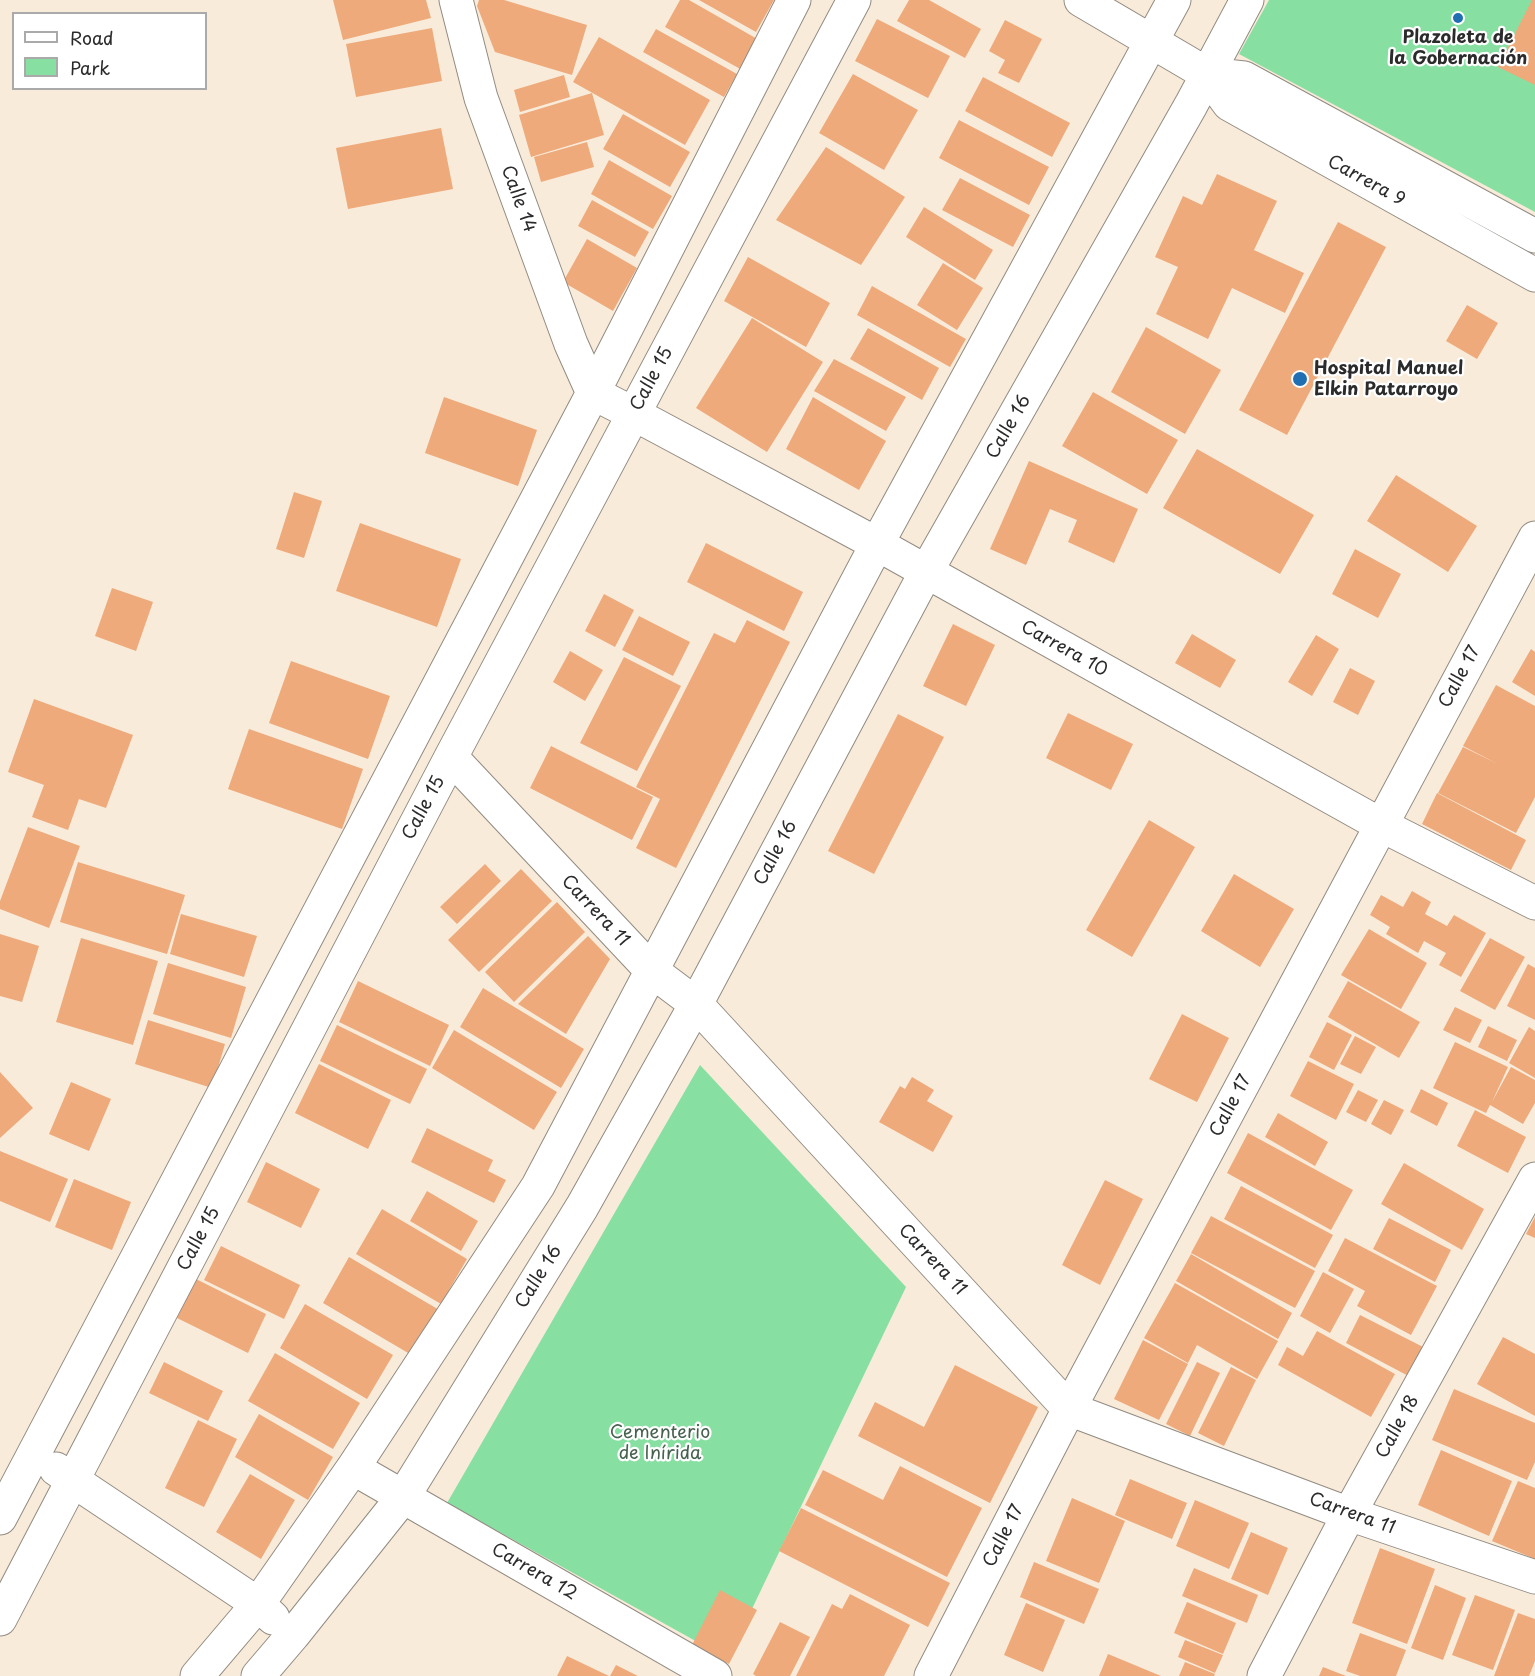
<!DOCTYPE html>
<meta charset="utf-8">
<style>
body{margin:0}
#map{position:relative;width:1535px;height:1676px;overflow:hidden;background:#f8ebda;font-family:"Playpen Sans",sans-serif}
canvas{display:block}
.legend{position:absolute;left:12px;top:12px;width:195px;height:78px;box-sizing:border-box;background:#fff;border:2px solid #aaa;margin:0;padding:8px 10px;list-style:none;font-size:18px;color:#2b2b2b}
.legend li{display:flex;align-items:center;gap:12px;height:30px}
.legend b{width:30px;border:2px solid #aaa}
</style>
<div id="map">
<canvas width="1535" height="1676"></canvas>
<ul class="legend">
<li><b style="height:8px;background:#fff"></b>Road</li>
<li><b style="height:16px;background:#88dfa2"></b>Park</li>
</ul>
</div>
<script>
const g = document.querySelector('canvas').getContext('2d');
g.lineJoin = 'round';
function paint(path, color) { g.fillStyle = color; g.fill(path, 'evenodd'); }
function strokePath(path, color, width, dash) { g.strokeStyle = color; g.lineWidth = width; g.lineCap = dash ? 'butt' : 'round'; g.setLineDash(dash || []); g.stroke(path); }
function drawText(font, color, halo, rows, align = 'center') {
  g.font = font + ' "Playpen Sans",sans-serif'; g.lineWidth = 4.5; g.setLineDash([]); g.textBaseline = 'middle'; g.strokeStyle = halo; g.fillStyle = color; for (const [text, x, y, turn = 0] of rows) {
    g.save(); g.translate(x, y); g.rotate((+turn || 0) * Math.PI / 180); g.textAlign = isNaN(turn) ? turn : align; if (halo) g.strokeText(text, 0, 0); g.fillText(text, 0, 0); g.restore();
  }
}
paint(new Path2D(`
 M1269 0H1535V212L1239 54Z
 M700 1065 906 1287 728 1659 447 1503Z`), '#88dfa2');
paint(new Path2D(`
 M333 0H426L431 18 343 40Z
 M479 0H504L587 25 572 75 495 52 477 6Z
 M680 0H689L759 40 742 70 665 27Z
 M699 0H774L756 32Z
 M909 0H929L981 29 965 58 897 21Z
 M1532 0H1535V85L1498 67Z
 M877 19 950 56 928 98 855 61Z
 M1005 20 1042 39 1019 83 998 73 1005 60 989 51Z
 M432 28 442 81 356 97 346 44Z
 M656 29 737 74 724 97 643 52Z
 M599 37 710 100 685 145 573 82Z
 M853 74 918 110 884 170 819 133Z
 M564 75 570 97 520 112 514 90Z
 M983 77 1070 123 1052 157 965 111Z
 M592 93 604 135 531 157 519 115Z
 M623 114 690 152 670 187 603 149Z
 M959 120 1049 167 1029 205 939 158Z
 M441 128 453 189 348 209 336 148Z
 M587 142 594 167 541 182 534 157Z
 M826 147 905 197 861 265 776 220Z
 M609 160 672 196 653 229 591 194Z
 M1217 174 1277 201 1254 250 1304 273 1285 313 1232 288 1208 339 1156 314 1178 267 1155 257 1183 196 1202 205Z
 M960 178 1030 215 1013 247 942 210Z
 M592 200 649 232 635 257 578 226Z
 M924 207 993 250 975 280 906 237Z
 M1338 222 1386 247 1287 435 1239 410Z
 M587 239 637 268 613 311 563 282Z
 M748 257 830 303 806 347 724 301Z
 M943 263 983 288 957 330 917 305Z
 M872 286 966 339 950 367 857 315Z
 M1467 305 1498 323 1477 359 1446 341Z
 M752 318 823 362 767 452 696 408Z
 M1146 327 1221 370 1185 434 1111 392Z
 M868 328 939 368 922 400 850 359Z
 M834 359 906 397 886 431 814 391Z
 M1093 392 1178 440 1147 494 1062 446Z
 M444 397 537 430 518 486 425 453Z
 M813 397 886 441 859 490 786 449Z
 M1197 449 1314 515 1280 574 1163 508Z
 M1029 461 1138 509 1114 563 1068 542 1077 520 1050 509 1026 565 990 549Z
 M1396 475 1477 526 1448 572 1367 521Z
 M294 492 322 501 304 558 276 549Z
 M360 523 461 559 437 627 336 591Z
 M706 543 803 592 784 631 687 582Z
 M1355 549 1401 574 1378 618 1332 594Z
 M112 588 153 602 136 651 95 636Z
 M604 594 634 610 615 647 585 631Z
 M639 616 690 642 673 676 622 650Z
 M747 620 790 642 676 868 636 848 660 799 636 787 714 633 735 643Z
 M953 624 995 645 966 706 923 686Z
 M1192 634 1236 660 1220 688 1175 663Z
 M1316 635 1339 649 1312 696 1288 682Z
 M1531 649 1535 652V696L1512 682Z
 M570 651 603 670 585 701 553 682Z
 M624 657 681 686 637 771 580 743Z
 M291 661 390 696 368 759 269 723Z
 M1350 668 1375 681 1358 715 1333 702Z
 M1496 685 1535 706V797L1516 833 1438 793 1463 747 1498 764 1463 746Z
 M34 699 133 735 106 808 79 799 68 830 32 817 44 785 8 772Z
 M1068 713 1133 744 1111 790 1046 758Z
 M898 714 944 737 874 874 828 851Z
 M249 729 363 769 342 829 228 789Z
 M551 746 653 797 632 840 530 788Z
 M1437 793 1526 840 1511 870 1422 824Z
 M1149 820 1195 847 1132 957 1086 930Z
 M28 827 80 846 49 928 0 909V901Z
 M78 862 185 895 167 954 60 922Z
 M485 864 501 881 457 924 440 907Z
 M521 869 552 901 479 972 448 940Z
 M1234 874 1294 909 1260 967 1201 931Z
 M1412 891 1431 902 1425 914 1447 926 1454 915 1486 933 1461 977 1439 965 1446 953 1424 941 1418 953 1386 934 1390 927 1370 915 1381 895 1403 907Z
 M557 902 585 932 514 1002 485 972Z
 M181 914 257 936 244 977 170 954Z
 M1369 929 1427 963 1401 1009 1341 975Z
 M0 934 39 946 22 1002 0 996Z
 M588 936 610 959 566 1034 518 1004Z
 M81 938 158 961 133 1045 56 1022Z
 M1490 938 1525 957 1495 1010 1460 991Z
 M168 963 246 987 231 1038 153 1014Z
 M1528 964 1535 968V1020L1507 1006Z
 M358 981 449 1025 430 1066 339 1022Z
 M1348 981 1420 1022 1399 1058 1328 1017Z
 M483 988 584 1049 561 1088 460 1027Z
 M1455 1007 1482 1020 1470 1043 1443 1030Z
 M1182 1014 1229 1038 1197 1102 1149 1079Z
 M148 1020 225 1044 212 1088 135 1064Z
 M1327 1022 1352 1035 1334 1070 1309 1057Z
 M337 1025 427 1069 410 1104 320 1061Z
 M1488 1026 1517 1040 1507 1061 1478 1047Z
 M1529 1027 1535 1031V1078L1509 1063Z
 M454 1030 557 1092 534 1130 432 1068Z
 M1355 1036 1376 1047 1361 1074 1340 1064Z
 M1455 1042 1508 1067 1492 1102 1511 1067 1535 1080V1103L1523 1124 1490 1105 1486 1113 1433 1088Z
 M1308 1061 1354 1084 1336 1120 1290 1096Z
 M319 1064 391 1100 368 1149 295 1113Z
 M0 1072 33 1108 0 1138Z
 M912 1077 934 1090 927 1101 953 1116 933 1152 879 1122 900 1086 905 1089Z
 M71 1082 111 1099 89 1151 49 1134Z
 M1421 1089 1448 1103 1437 1126 1410 1112Z
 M1358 1090 1378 1100 1366 1122 1346 1112Z
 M1384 1100 1404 1110 1391 1135 1371 1124Z
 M1475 1110 1526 1137 1508 1173 1457 1146Z
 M1278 1113 1328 1142 1315 1166 1265 1137Z
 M427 1128 493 1160 488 1171 506 1180 494 1203 411 1162Z
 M1248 1133 1353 1190 1331 1230 1227 1173Z
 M0 1151 68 1179 50 1222 0 1201Z
 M266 1162 320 1189 301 1228 247 1202Z
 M1404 1163 1484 1209 1462 1250 1381 1204Z
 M74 1179 131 1202 112 1250 55 1227Z
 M1105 1180 1143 1199 1100 1285 1062 1265Z
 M1241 1186 1333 1235 1315 1268 1224 1219Z
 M427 1191 478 1221 461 1251 410 1221Z
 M382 1209 467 1259 441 1304 356 1254Z
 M1211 1216 1315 1271 1295 1308 1191 1253Z
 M1535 1217V1238L1526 1234Z
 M1389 1218 1451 1250 1435 1282 1373 1249Z
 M1345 1238 1437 1286 1411 1335 1357 1306 1365 1291 1328 1271Z
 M221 1246 300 1285 284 1319 204 1280Z
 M1191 1254 1292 1313 1278 1339 1176 1281Z
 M349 1257 441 1311 415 1357 323 1303Z
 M1323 1272 1354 1289 1330 1333 1300 1316Z
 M196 1279 266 1314 248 1353 177 1318Z
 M1175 1283 1278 1341 1257 1379 1197 1345 1188 1363 1144 1338Z
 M305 1304 393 1355 367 1399 280 1348Z
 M1360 1315 1431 1351 1416 1380 1346 1343Z
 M1317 1331 1395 1374 1371 1417 1278 1365 1287 1347 1303 1356Z
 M1503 1337 1535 1354V1416L1477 1384Z
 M1143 1340 1188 1364 1159 1420 1114 1399Z
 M275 1353 360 1403 333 1449 248 1401Z
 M164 1362 223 1391 208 1421 149 1393Z
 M1197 1362 1220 1373 1190 1436 1166 1424Z
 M955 1365 1038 1407 990 1503 858 1436 875 1402 924 1427Z
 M1231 1367 1256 1380 1224 1446 1198 1433Z
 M1454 1389 1535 1423V1462L1527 1480 1432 1440Z
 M259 1414 333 1457 308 1500 235 1457Z
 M198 1420 237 1439 204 1507 165 1488Z
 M1441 1450 1512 1481 1489 1536 1418 1505Z
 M900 1466 982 1508 947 1577 805 1505 823 1470 883 1500Z
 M250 1474 295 1500 261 1559 216 1532Z
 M1130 1479 1187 1503 1172 1539 1115 1515Z
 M1518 1481 1535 1488V1559L1492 1541Z
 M1072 1498 1125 1521 1099 1583 1046 1561Z
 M1195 1500 1249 1523 1229 1569 1176 1546Z
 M801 1508 950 1583 928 1627 779 1551Z
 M1251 1532 1288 1548 1268 1595 1231 1579Z
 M1380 1548 1435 1569 1407 1644 1352 1623Z
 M1034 1562 1099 1589 1084 1624 1020 1597Z
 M1194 1568 1258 1595 1247 1623 1182 1596Z
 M1435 1585 1466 1598 1443 1660 1411 1648Z
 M720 1590 757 1610 729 1664 692 1645Z
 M850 1594 910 1625 884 1676H796L832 1604 842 1609Z
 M1475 1595 1515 1610 1493 1670 1452 1655Z
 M1187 1602 1236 1623 1223 1654 1174 1633Z
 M1026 1603 1065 1620 1043 1672 1004 1655Z
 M1518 1613 1535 1619V1661L1529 1676H1494Z
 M780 1622 810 1637 790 1676H756L753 1674Z
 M1360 1633 1406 1650 1396 1676H1360L1346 1671Z
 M1185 1640 1223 1655 1215 1673 1178 1657Z
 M1108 1654 1161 1676H1099Z
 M567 1656 609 1676H557Z
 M1185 1662 1215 1674 1214 1676H1179Z
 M616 1665 638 1676H610Z
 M1323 1667 1346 1676H1319Z`), '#eeaa7b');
const minor = new Path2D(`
 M456 0 481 98 571 344 593 393 634 414 877 544 1381 825 1535 903
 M1081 0 1207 74 1229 104 1535 275
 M1207 74 1244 78 1535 236
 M451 757 652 971 696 1004 1069 1409 1349 1514 1535 1577
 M353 1468 715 1676
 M56 1469 258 1604 273 1618
 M0 1518 593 393 794 0
 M0 1619 451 757 854 0
 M197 1676 258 1604 353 1468 538 1186 877 544 1174 0
 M258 1676 293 1635 403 1497 582 1207 696 1004 926 572 1191 105 1247 0
 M931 1676 1069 1409 1535 538
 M1264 1676 1349 1514 1535 1179`);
strokePath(minor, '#928b82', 35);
strokePath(minor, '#fff', 33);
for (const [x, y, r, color] of [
 [1458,18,6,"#1f6fb2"],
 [1300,379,8,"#1f6fb2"]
]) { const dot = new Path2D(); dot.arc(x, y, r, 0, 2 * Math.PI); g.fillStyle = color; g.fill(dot); strokePath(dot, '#fff', 2); }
drawText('bold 18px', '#2b2b2b', '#fff', [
 ["Plazoleta de",1458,38],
 ["la Gobernación",1458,59],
 ["Hospital Manuel",1314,369,"left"],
 ["Elkin Patarroyo",1314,390,"left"]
]);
drawText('18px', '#2b2b2b', '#fff', [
 ["Carrera 9",1366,181,29],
 ["Calle 14",518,199,70],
 ["Calle 15",652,379,-62],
 ["Calle 16",1009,427,-60],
 ["Carrera 10",1064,649,29],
 ["Calle 17",1460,677,-62],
 ["Calle 15",424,808,-62],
 ["Calle 16",776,853,-62],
 ["Carrera 11",595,911,47],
 ["Calle 17",1231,1106,-62],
 ["Calle 15",199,1239,-62],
 ["Carrera 11",932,1260,47],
 ["Calle 16",539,1277,-58],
 ["Calle 18",1398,1427,-61],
 ["Carrera 11",1352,1514,20],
 ["Calle 17",1004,1536,-63],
 ["Carrera 12",534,1572,30]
]);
drawText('18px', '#47614f', '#fff', [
 ["Cementerio",660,1433],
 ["de Inírida",660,1454]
]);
</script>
